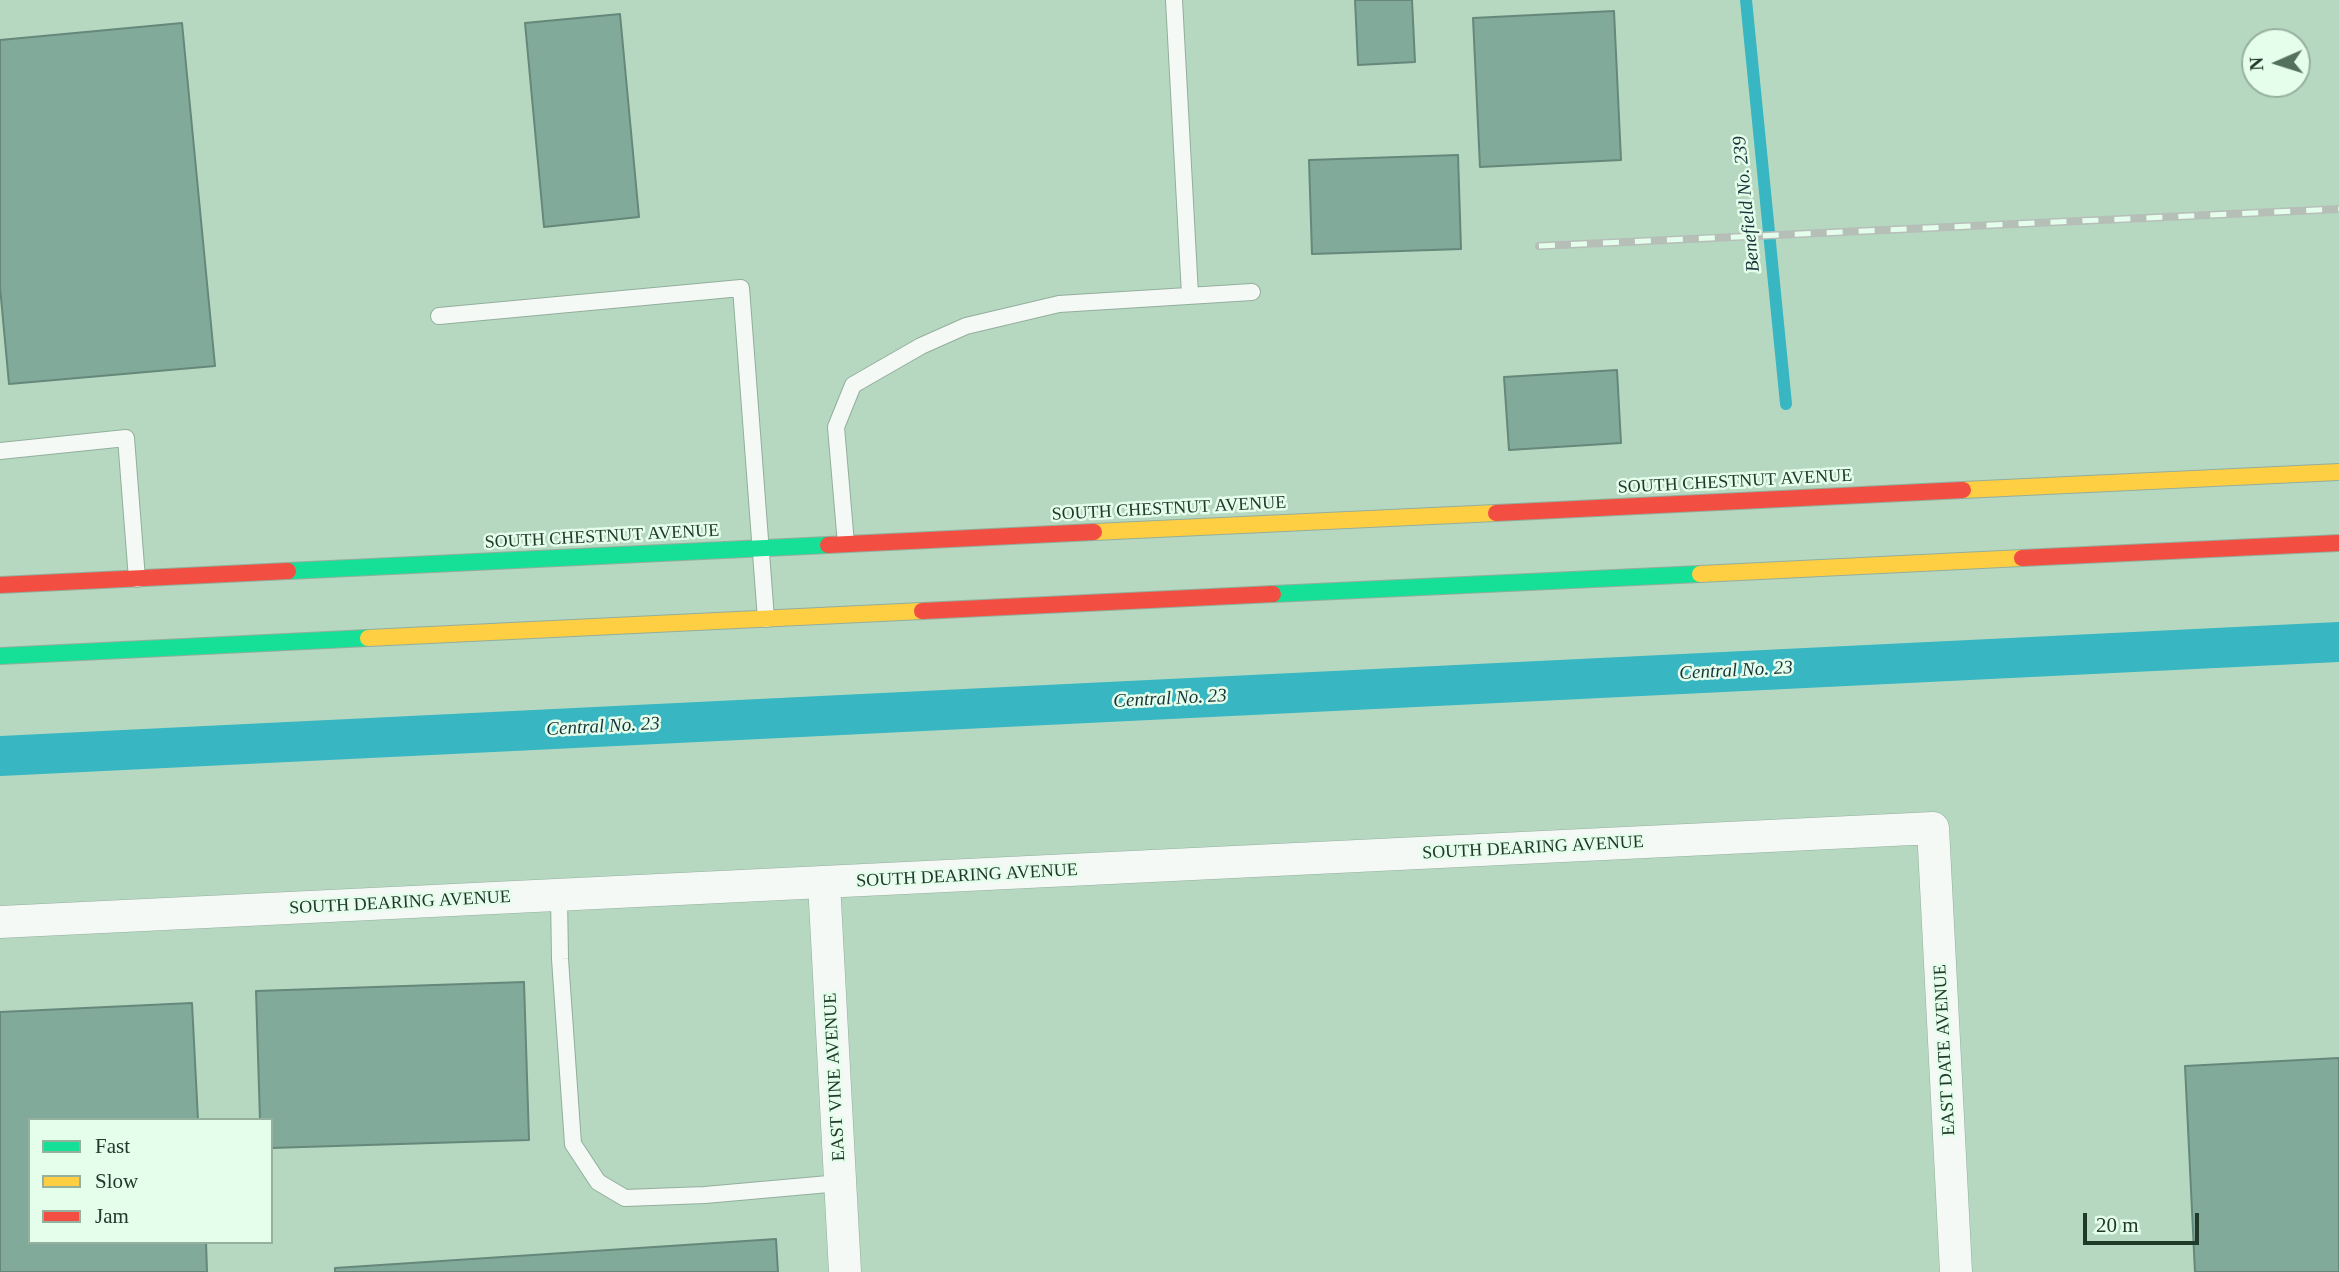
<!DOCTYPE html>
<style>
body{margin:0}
#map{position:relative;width:2339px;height:1272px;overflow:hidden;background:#b6d8c1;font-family:"Times New Roman",serif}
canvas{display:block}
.legend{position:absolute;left:28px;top:1118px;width:245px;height:126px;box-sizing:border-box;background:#e5feec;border:2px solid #96b09e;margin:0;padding:9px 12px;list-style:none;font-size:21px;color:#203a29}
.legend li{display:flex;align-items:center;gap:14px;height:35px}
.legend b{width:35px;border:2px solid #96b09e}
.north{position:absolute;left:2241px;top:28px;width:70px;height:70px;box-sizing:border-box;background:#e5feec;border:2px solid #96b09e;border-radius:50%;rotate:267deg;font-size:19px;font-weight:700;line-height:28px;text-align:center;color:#203a29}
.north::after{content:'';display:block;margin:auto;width:24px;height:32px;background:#54715e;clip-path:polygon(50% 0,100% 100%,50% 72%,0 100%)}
.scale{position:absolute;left:2083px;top:1213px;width:116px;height:32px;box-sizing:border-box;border:4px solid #203a29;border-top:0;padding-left:9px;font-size:21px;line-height:24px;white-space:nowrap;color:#203a29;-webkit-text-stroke:5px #e5feec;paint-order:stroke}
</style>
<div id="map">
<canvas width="2339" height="1272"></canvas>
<ul class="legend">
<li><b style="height:9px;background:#16e098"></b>Fast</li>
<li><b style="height:9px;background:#ffcf43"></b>Slow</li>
<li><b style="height:9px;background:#f24e42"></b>Jam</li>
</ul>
<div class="north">N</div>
<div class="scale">20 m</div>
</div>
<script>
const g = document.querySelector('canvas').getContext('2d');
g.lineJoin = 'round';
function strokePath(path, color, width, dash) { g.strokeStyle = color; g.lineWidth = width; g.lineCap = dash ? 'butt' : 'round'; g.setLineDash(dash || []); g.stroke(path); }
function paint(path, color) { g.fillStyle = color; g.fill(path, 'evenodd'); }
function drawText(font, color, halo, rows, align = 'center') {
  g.font = font + ' "Times New Roman",serif'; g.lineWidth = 5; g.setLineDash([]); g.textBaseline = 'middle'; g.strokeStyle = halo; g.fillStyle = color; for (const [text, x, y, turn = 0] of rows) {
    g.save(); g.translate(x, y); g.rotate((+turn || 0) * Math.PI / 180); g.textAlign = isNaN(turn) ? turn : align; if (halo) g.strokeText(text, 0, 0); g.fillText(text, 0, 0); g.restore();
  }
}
strokePath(new Path2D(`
 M1746 0 1786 404`), '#38b6c1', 12);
strokePath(new Path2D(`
 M0 756 2339 642`), '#38b6c1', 40);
const building = new Path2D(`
 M1355 0H1412L1415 62 1358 65Z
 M1614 11 1621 160 1480 167 1473 18Z
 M620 14 639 217 544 227 525 23Z
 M182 23 215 366 9 384 0 287V40Z
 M1458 155 1461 249 1312 254 1309 160Z
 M1617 370 1621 443 1509 450 1504 377Z
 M524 982 529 1140 271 1148V1120H260L256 991Z
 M192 1003 198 1120H30V1242H206L207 1272H0V1012Z
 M2339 1058V1272H2195L2185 1066Z
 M776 1239 778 1272H335V1268Z`);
paint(building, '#82aa9b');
strokePath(building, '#65887a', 2);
const lane = new Path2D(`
 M1174 0 1190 295
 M439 316 741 288 766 619
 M0 451 126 438 137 579
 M846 544 836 427 853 385 921 346 966 326 1059 304 1252 292
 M559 896 560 959 573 1144 598 1182 625 1198 705 1195 840 1183`);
const street = new Path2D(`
 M824 883 845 1272
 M0 922 1933 828 1956 1272`);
const fast = new Path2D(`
 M288 571 828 545
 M1273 594 1700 574
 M0 656 368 638`);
const slow = new Path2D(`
 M1963 490 2339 472
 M1094 532 1496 513
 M1700 574 2022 558
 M368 638 922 611`);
const jam = new Path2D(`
 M1496 513 1963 490
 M828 545 1094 532
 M2022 558 2339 543
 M0 585 288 571
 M922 611 1273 594`);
strokePath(lane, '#93ae9c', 18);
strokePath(street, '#93ae9c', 33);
strokePath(fast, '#93ae9c', 18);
strokePath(slow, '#93ae9c', 18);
strokePath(jam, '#93ae9c', 18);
strokePath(lane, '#f4f9f6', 16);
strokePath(street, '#f4f9f6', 32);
strokePath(fast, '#16e098', 16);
strokePath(slow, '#ffcf43', 16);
strokePath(jam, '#f24e42', 16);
const rail = new Path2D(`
 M1539 246 2339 209`);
strokePath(rail, '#b6beb8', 8);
strokePath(rail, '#e5feec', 5, [16]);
drawText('18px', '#203a29', '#e5feec', [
 ["SOUTH CHESTNUT AVENUE",1735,482,-3],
 ["SOUTH CHESTNUT AVENUE",1169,509,-3],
 ["SOUTH CHESTNUT AVENUE",602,537,-3],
 ["SOUTH DEARING AVENUE",1533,848,-3],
 ["SOUTH DEARING AVENUE",967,876,-3],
 ["SOUTH DEARING AVENUE",400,903,-3],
 ["EAST DATE AVENUE",1945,1050,-93],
 ["EAST VINE AVENUE",835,1077,-93]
]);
drawText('italic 19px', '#173339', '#e5feec', [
 ["Benefield No. 239",1747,204,-96],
 ["Central No. 23",1736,671,-3],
 ["Central No. 23",1170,699,-3],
 ["Central No. 23",603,727,-3]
]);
</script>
